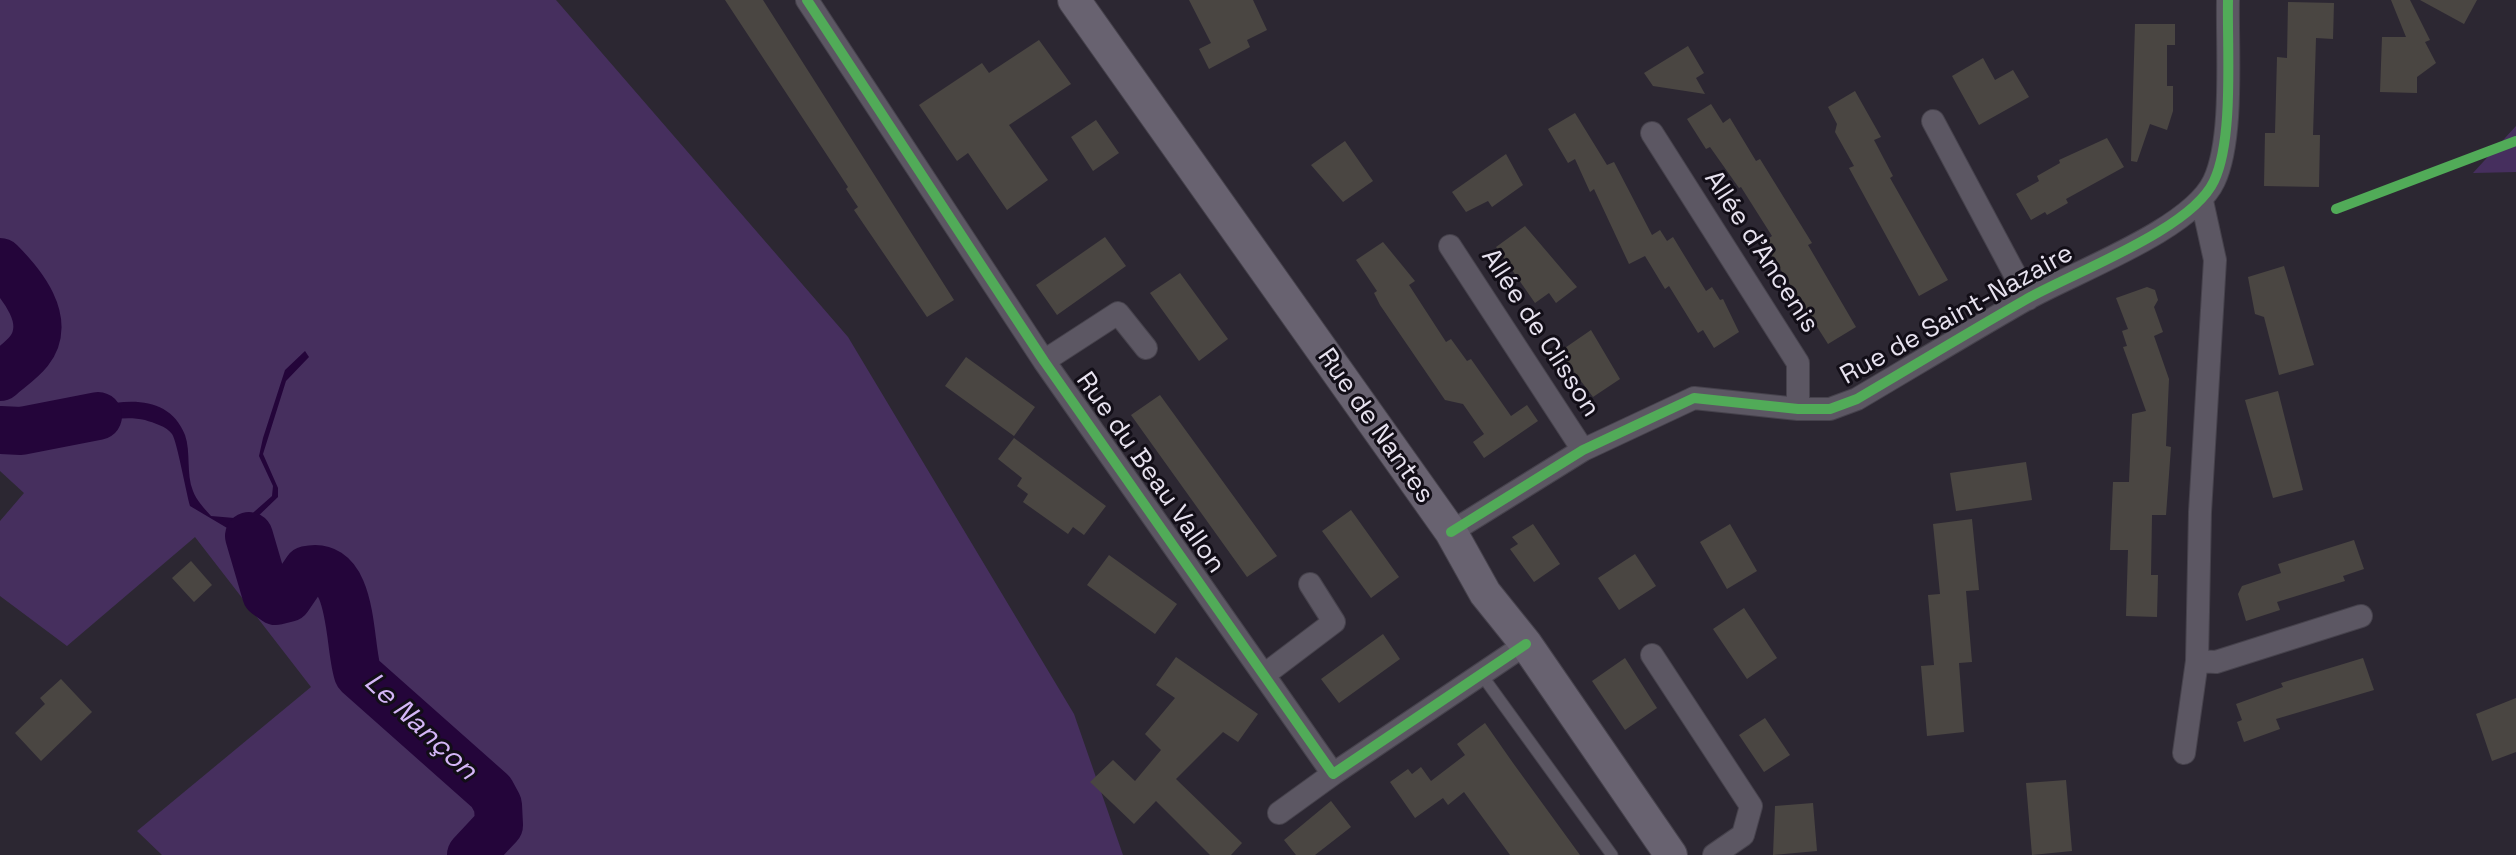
<!DOCTYPE html>
<meta charset="utf-8">
<style>
body{margin:0}
canvas{display:block;background:#2c2732}
</style>
<canvas width="2516" height="855"></canvas>
<script>
const g = document.querySelector('canvas').getContext('2d');
g.lineJoin = 'round';
function paint(path, color) { g.fillStyle = color; g.fill(path, 'evenodd'); }
function strokePath(path, color, width, dash) { g.strokeStyle = color; g.lineWidth = width; g.lineCap = dash ? 'butt' : 'round'; g.setLineDash(dash || []); g.stroke(path); }
function drawText(font, color, halo, rows, align = 'center') {
  g.font = font + ' "Space Grotesk",sans-serif'; g.lineWidth = 6; g.setLineDash([]); g.textBaseline = 'middle'; g.strokeStyle = halo; g.fillStyle = color; for (const [text, x, y, turn = 0] of rows) {
    g.save(); g.translate(x, y); g.rotate((+turn || 0) * Math.PI / 180); g.textAlign = isNaN(turn) ? turn : align; if (halo) g.strokeText(text, 0, 0); g.fillText(text, 0, 0); g.restore();
  }
}
paint(new Path2D(`
 M0 0H556L848 337 1074 714 1123 855H162L137 831 311 687 195 537 67 646 0 596V521L24 493 0 471Z
 M2516 126V172L2473 173Z`), '#462f5e');
paint(new Path2D(`
 M0 252C27 279 73 324 43 363 32 378 14 389 0 400V383L33 351C38 308 27 299 0 268Z
 M305 351 309 357 286 381 263 454 278 488V497L251 523 270 596 275 600 283 598 292 571 302 563 333 567 359 614 362 678 503 793 510 806 512 834 492 855H478L499 833 498 811 487 794 356 681C339 642 365 576 301 576L288 607 265 608 249 541 190 506C186 492 177 441 172 434 166 426 154 423 145 420 100 409 29 451 0 438V425L16 435C59 419 159 369 185 435 191 452 186 474 193 491 196 500 205 509 211 516L246 519 272 496 273 486 259 456 263 438 285 370Z`), '#24053a');
strokePath(new Path2D(`
 M0 262C21 283 53 321 29 351 21 361 9 369 0 377
 M0 430 21 431 98 416
 M249 536 266 594 276 601 288 598 307 570C355 559 348 646 358 674L491 792 498 805 499 825 471 855`), '#24053a', 48);
paint(new Path2D(`
 M725 0H763L954 300 927 317 854 210 858 207 846 189 848 187Z
 M1189 0H1253L1267 30 1247 40 1250 47 1209 69 1199 49 1211 43Z
 M2391 0H2410L2430 40 2425 42 2436 63 2417 77V93L2380 92 2382 37H2406Z
 M2420 0H2477L2464 24Z
 M2288 2 2334 3 2333 39 2316 38 2313 135H2320L2319 187 2264 186 2265 133H2275L2277 57 2287 58Z
 M2135 24H2175V45H2167V86H2173V111L2167 130 2150 124 2137 162 2131 161Z
 M1039 40 1071 84 1009 125 1048 180 1007 210 968 153 957 161 919 105 982 63 989 73Z
 M1688 46 1704 73 1696 78 1705 94 1653 86 1644 73Z
 M1983 58 1995 80 2013 70 2029 97 1979 125 1952 76Z
 M1855 91 1881 137 1874 140 1893 176 1890 178 1948 280 1919 296 1849 168 1854 166 1835 132 1837 124 1828 107Z
 M1711 104 1723 123 1730 118 1756 161 1760 159 1812 243 1808 245 1856 327 1828 344 1763 242 1772 236 1741 187 1739 188 1710 147 1706 149 1687 119Z
 M1575 113 1607 165 1614 162 1652 235 1660 230 1667 241 1673 237 1706 291 1712 287 1720 300 1723 299 1739 332 1714 348 1703 330 1698 333 1669 286 1665 289 1645 256 1629 264 1594 189 1590 192 1575 159 1568 163 1548 129Z
 M1096 120 1119 153 1093 171 1071 137Z
 M2107 138 2124 167 2066 199 2068 203 2047 215 2045 212 2031 220 2016 194 2039 181 2037 176 2060 163 2059 160Z
 M1345 141 1373 181 1343 202 1311 165Z
 M1506 154 1523 185 1492 207 1488 201 1466 212 1452 192Z
 M1525 226 1577 287 1556 303 1549 293 1535 303 1496 247Z
 M1105 237 1126 266 1057 315 1036 285Z
 M1383 242 1415 281 1409 285 1446 342 1451 339 1467 361 1471 359 1511 416 1527 405 1538 421 1484 458 1473 442 1484 434 1463 404 1445 400 1380 305 1374 293 1377 291 1356 260Z
 M2284 266 2314 365 2279 375 2264 317 2255 314 2248 277Z
 M1180 273 1228 339 1199 361 1150 293Z
 M2147 287 2155 290 2158 300 2154 307 2163 332 2154 336 2169 379 2166 446 2171 447 2166 515H2152L2151 575H2158L2157 617 2126 616 2128 550H2110L2113 482H2129L2132 414 2146 411 2123 347 2127 346 2122 331 2128 329 2116 298Z
 M1591 330 1620 379 1593 397 1559 352Z
 M966 357 1035 407 1014 436 945 386Z
 M2278 391 2303 490 2273 498 2245 400Z
 M1160 395 1277 556 1247 577 1131 415Z
 M1014 438 1106 506 1084 535 1073 527 1068 534 1023 502 1028 494 1017 486 1022 478 998 459Z
 M2026 462 2032 500 1956 511 1950 473Z
 M1351 510 1399 577 1371 598 1322 531Z
 M1972 519 1979 590 1966 591 1972 662 1959 663 1964 732 1927 736 1921 666 1934 665 1928 595 1940 594 1933 524Z
 M1533 524 1560 564 1534 582 1510 549 1518 544 1512 537Z
 M1730 524 1757 571 1727 589 1700 542Z
 M2354 540 2364 569 2343 576 2345 581 2277 602 2280 610 2246 621 2238 594 2242 586 2281 573 2278 564Z
 M1635 554 1656 586 1619 610 1598 578Z
 M1109 555 1177 604 1155 634 1087 585Z
 M191 561 212 585 194 602 172 578Z
 M1744 608 1777 658 1747 679 1713 629Z
 M1383 634 1400 659 1339 703 1321 679Z
 M1176 657 1258 714 1238 742 1223 732 1176 779 1242 843 1231 855H1210L1156 801 1134 824 1090 782 1113 760 1135 781 1161 750 1145 734 1175 698 1156 685Z
 M1625 658 1657 708 1625 730 1592 681Z
 M2363 658 2374 690 2276 719 2280 729 2244 742 2237 722 2242 720 2236 704 2283 687 2281 683Z
 M61 679 92 712 41 761 15 733 45 704 40 698Z
 M2516 698V752L2492 761 2476 714Z
 M1765 718 1790 755 1764 772 1739 735Z
 M1485 723 1513 763 1580 855H1510L1464 792 1448 805 1443 798 1415 818 1390 782 1408 769 1412 774 1421 767 1431 781 1465 755 1457 744Z
 M2066 780 2072 851 2032 855 2026 783Z
 M1331 801 1351 827 1315 855H1296L1284 840Z
 M1813 803 1817 851 1773 855 1775 806Z`), '#4a4642');
const lane = new Path2D(`
 M1481 674 1612 855`);
const street = new Path2D(`
 M807 0 1044 361 1333 774 1526 644
 M1933 121 2028 299
 M1652 133 1798 363V409
 M1450 246 1583 450
 M1044 361 1118 313 1146 348
 M1451 532 1583 450 1694 398 1798 409H1830L1857 399C1913 366 1969 332 2025 300 2074 272 2191 230 2214 181 2234 139 2227 49 2228 0
 M1652 655 1751 806 1743 835 1714 855
 M2197 661 2216 662 2361 616
 M1264 675 1334 622 1310 584
 M2184 753 2197 661 2200 512 2215 260 2202 201
 M1279 813 1333 774`);
const secondary = new Path2D(`
 M1074 0 1451 532 1485 593 1526 644 1671 855`);
strokePath(lane, '#46424c', 13);
strokePath(street, '#46424c', 24);
strokePath(secondary, '#46424c', 34);
strokePath(lane, '#5c5763', 11);
strokePath(street, '#5c5763', 22);
strokePath(secondary, '#686270', 32);
strokePath(new Path2D(`
 M807 0 1044 361 1333 774 1526 644
 M2336 209 2516 141
 M1451 532 1583 450 1694 398 1798 409H1830L1857 399C1913 366 1969 332 2025 300 2074 272 2191 230 2214 181 2234 139 2227 49 2228 0`), '#51ab58', 10);
drawText('26px', '#e7e2ef', '#120e17', [
 ["Allée d'Ancenis",1761,252,57],
 ["Rue de Saint-Nazaire",1957,315,-29],
 ["Allée de Clisson",1540,333,57],
 ["Rue de Nantes",1375,426,55],
 ["Rue du Beau Vallon",1150,473,55]
]);
drawText('italic 28px', '#d4b6f7', '#120e17', [
 ["Le Nançon",420,727,43]
]);
</script>
